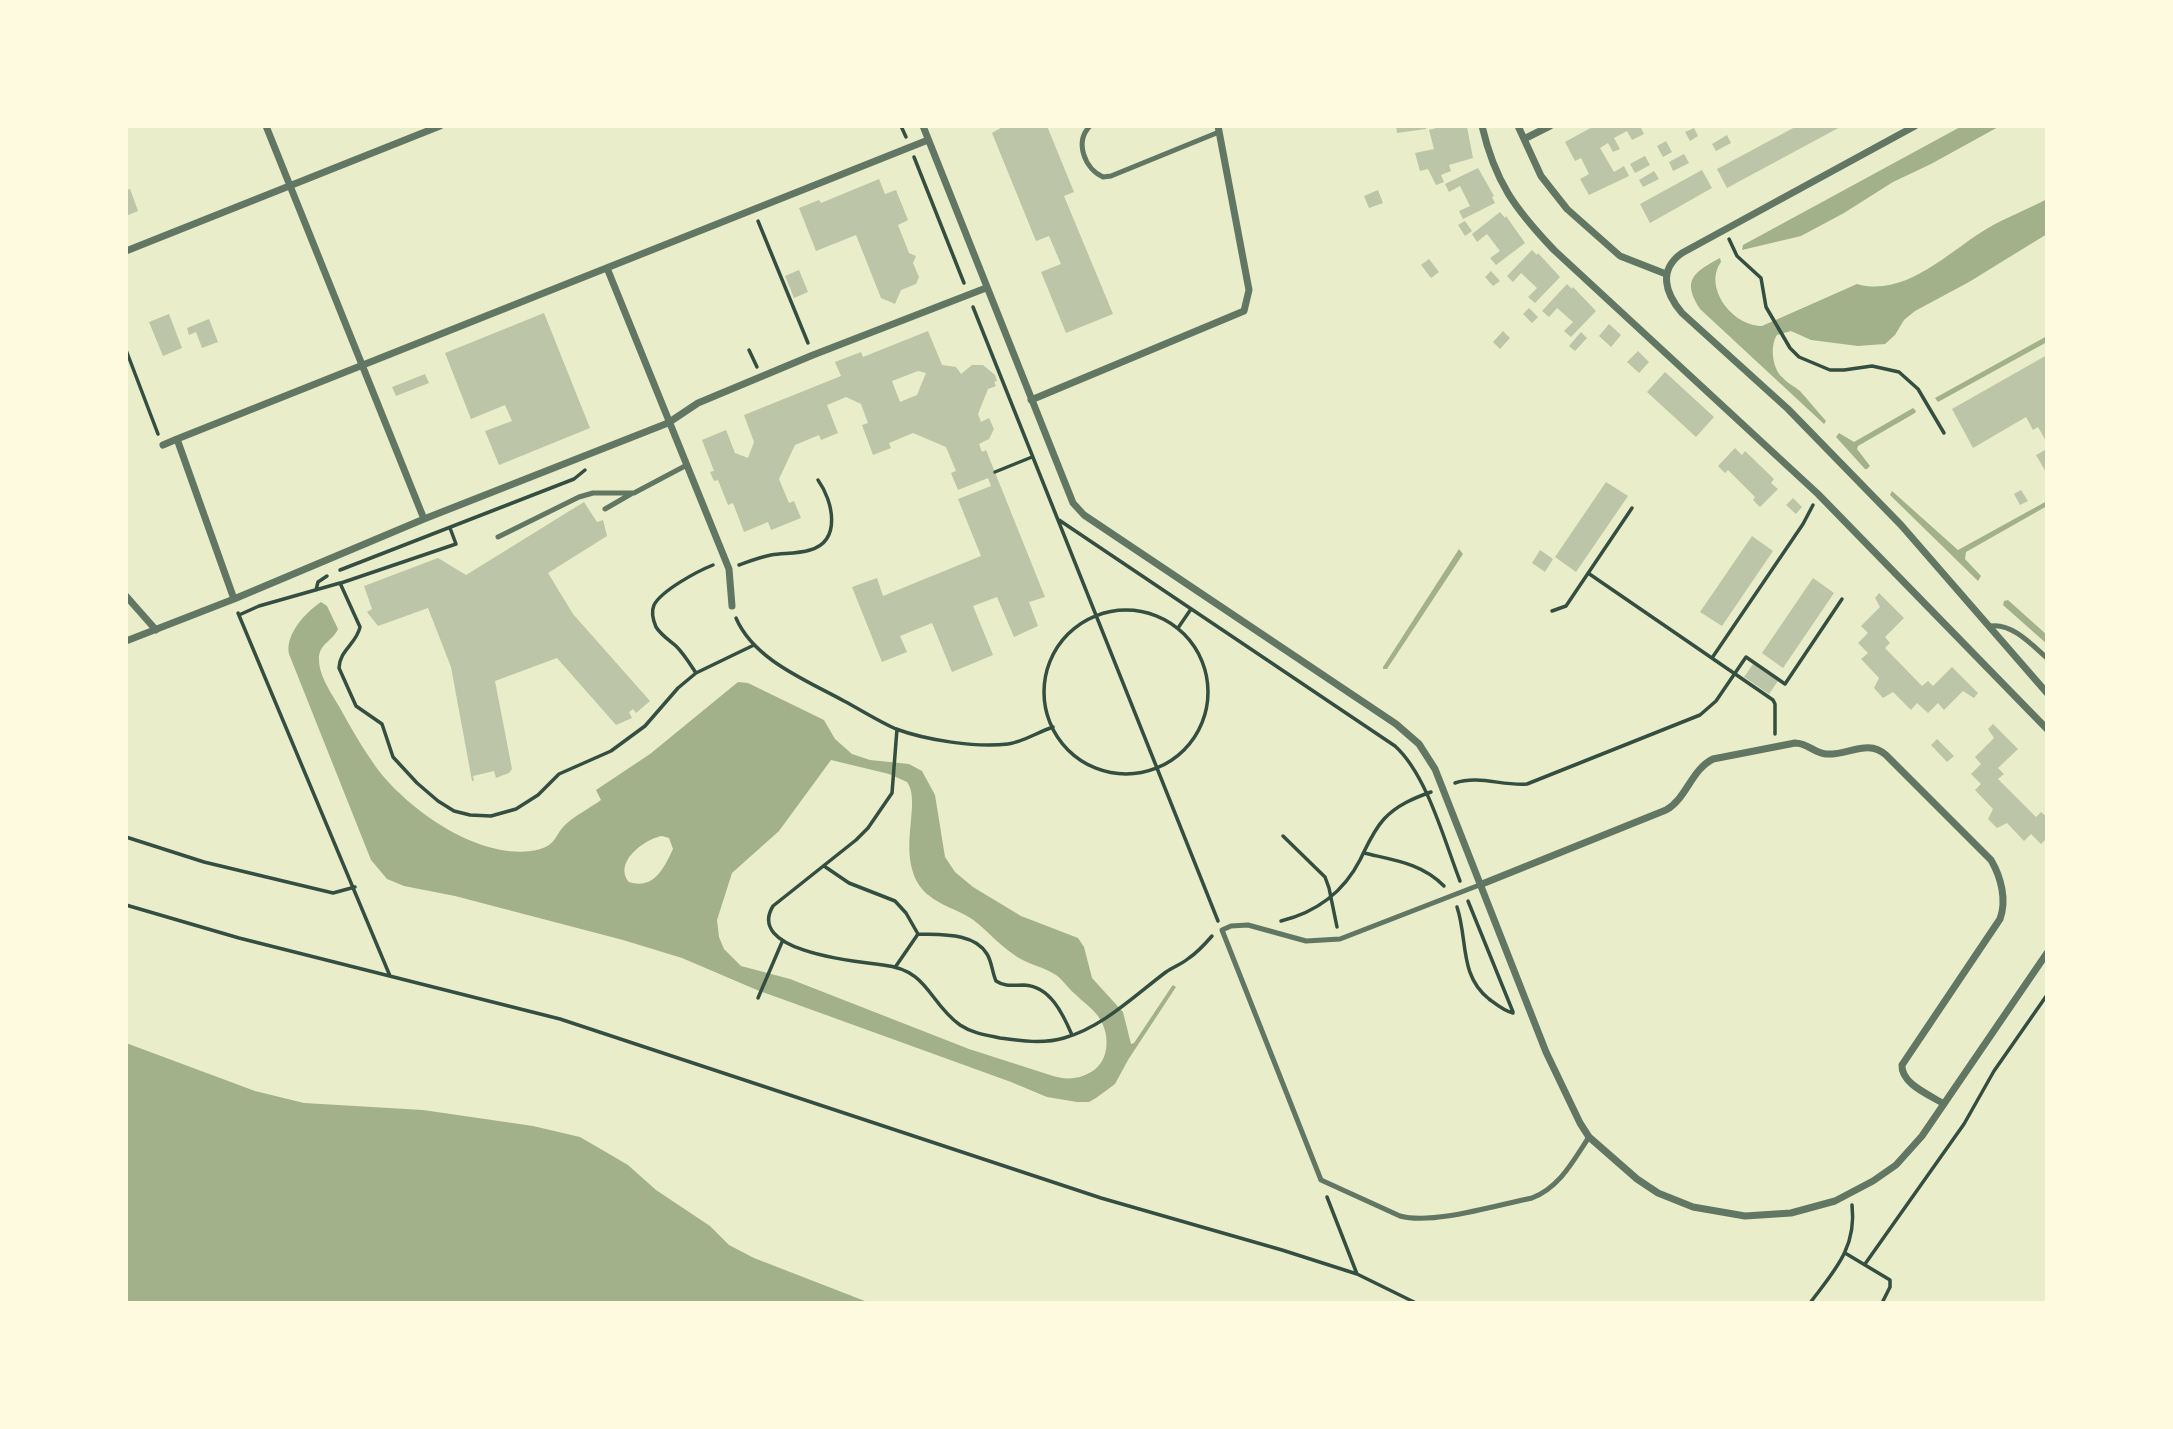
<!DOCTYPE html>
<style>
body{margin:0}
#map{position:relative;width:2173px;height:1429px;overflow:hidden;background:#e9edc9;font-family:Jost,sans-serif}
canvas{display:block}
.frame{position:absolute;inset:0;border:128px solid #fefae0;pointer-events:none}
</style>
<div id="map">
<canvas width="2173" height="1429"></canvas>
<div class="frame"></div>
</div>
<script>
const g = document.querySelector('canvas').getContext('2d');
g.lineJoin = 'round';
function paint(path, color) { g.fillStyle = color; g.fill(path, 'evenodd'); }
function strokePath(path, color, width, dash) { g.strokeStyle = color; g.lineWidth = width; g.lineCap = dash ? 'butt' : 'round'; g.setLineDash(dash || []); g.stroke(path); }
paint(new Path2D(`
 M1962 126H2000L1931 164 1893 182 1844 213 1801 236 1742 250 1743 245Z
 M2047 199V234L1969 282 1915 311 1904 320 1895 335 1885 344 1858 346 1811 340 1791 331 1777 335C1770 345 1772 368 1782 377 1787 383 1794 386 1800 391 1809 401 1817 411 1826 421L1824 424 1700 309C1681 280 1694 272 1720 258L1721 262C1703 287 1732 326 1762 326L1857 284C1906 298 1949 251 1988 228 2007 217 2028 209 2047 199Z
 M2047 336V342L1938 402 1935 398Z
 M1913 408 1916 411 1915 413 1858 446 1857 449 1870 466 1867 469H1865L1836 437 1839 433 1854 442Z
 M1892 491 1958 550 2047 501V506L1966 552 1965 559 1981 576 1978 581 1890 495Z
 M1459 549 1463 554 1387 669H1383V667Z
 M2008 600 2047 635V644L2003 605 2004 601Z
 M321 602 327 606 338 629C333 641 318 644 319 660 319 676 332 694 340 708 351 728 363 749 376 767 407 809 476 858 531 851 558 847 553 836 566 824 576 815 590 808 601 800L596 790 650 754 738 682 748 683 824 720 835 739 852 754 870 760 909 764 922 771 935 795 945 857 955 872 973 887 1021 916 1078 938 1084 947 1092 978 1123 1012 1131 1044 1134 1043 1172 986 1173 985 1176 987 1128 1060 1115 1084 1096 1098 1089 1102H1077L1047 1097 1011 1082 757 990 682 958 623 940 455 896 404 886 387 879 371 860 289 654C285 634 306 612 321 602ZM831 760 889 774 907 782C922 803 897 849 919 885 931 903 955 908 972 919 987 930 998 944 1013 954 1026 964 1042 966 1056 975 1063 980 1068 988 1075 994 1082 1001 1091 1007 1098 1016 1110 1032 1111 1061 1091 1072 1077 1080 1065 1080 1050 1075L969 1049 790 979 741 966 724 949 719 937 717 920 732 873 779 831ZM662 836 669 838 673 849C664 868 654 890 629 882 613 863 644 839 662 836Z
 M126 1043 255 1091 304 1103 423 1110 533 1126 580 1137 628 1165 656 1190 710 1226 729 1245 754 1258 870 1303H126Z`), '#a3b18a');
paint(new Path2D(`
 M1004 126H1047L1074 192 1064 196 1113 314 1066 333 1041 272 1061 264 1049 236 1036 241 992 133Z
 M1396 126H1426V129L1397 133Z
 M1443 126 1467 127 1473 158 1449 165 1451 171 1441 175 1444 182 1436 185 1428 169 1420 171 1415 153 1434 149 1429 130Z
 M1594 126H1640L1644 134 1632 140 1627 131 1614 138 1620 149 1613 152 1608 143 1600 148 1614 172 1624 166 1629 176 1589 195 1580 179 1589 174 1581 158 1575 161 1565 142Z
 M1797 126H1842L1727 188 1717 169Z
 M1694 128 1698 136 1690 141 1685 132Z
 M1727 135 1731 143 1716 151 1712 144Z
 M1666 141 1672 152 1663 157 1657 146Z
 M1684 154 1689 163 1673 171 1669 162Z
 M1645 156 1650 165 1635 173 1630 164Z
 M1478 168 1494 196 1492 197 1495 203 1463 219 1459 211 1470 206 1460 186 1449 192 1445 184Z
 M1702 170 1712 188 1650 223 1640 204Z
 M1654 171 1659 179 1643 187 1639 180Z
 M879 179 885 194 896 190 908 220 898 225 909 253 916 256 913 263 919 277 916 284 901 290 895 304 881 298 856 235 816 251 799 208 819 200 821 203Z
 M130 189 138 211 126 216V190Z
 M1378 190 1383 203 1369 208 1364 196Z
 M1500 212 1505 218 1506 216 1525 243 1496 265 1490 258 1500 251 1487 234 1477 242 1472 234Z
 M1465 221 1472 231 1465 236 1458 225Z
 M1532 250 1537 255 1538 253 1560 277 1535 303 1528 297 1537 288 1521 273 1513 282 1507 276Z
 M1429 259 1439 272 1431 278 1421 265Z
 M799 270 808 292 794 298 785 276Z
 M1491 271 1500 281 1493 286 1485 277Z
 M1567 284 1572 289 1573 287 1596 311 1571 337 1564 331 1573 322 1557 308 1549 317 1542 311Z
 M1529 308 1538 317 1532 323 1523 314Z
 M544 313 590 428 499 465 485 431 512 421 505 405 471 419 445 353Z
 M169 314 182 348 163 356 149 322Z
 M209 319 218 342 202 348 196 332 189 335 187 328Z
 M1609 324 1621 335 1611 347 1599 336Z
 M928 331 942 365 956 367 961 374 972 365H983L995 375 997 381 994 382 996 386 988 389 978 414 981 422 989 418 994 429 989 439 979 444 982 452 986 450 1045 597 1029 602 1038 626 1014 637 997 597 973 606 993 655 952 672 932 623 900 636 907 652 882 662 852 587 877 578 883 596 981 556 958 499 991 486 988 478 958 490 951 473 956 471 946 447 913 433 889 443 891 448 873 455 862 425 868 423 861 404 846 397 827 405 838 433 821 440 819 435 795 445 779 479 789 503 794 501 801 518 771 530 768 522 744 532 733 503 728 505 718 480 714 481 710 472 714 471 702 440 726 430 735 453 748 458 754 442 744 415 841 376 835 362 861 352 863 357ZM918 371 926 373 917 395 900 402 892 381Z
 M1503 331 1510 338 1500 349 1493 342Z
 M1581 332 1587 338 1575 351 1569 346Z
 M1638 351 1649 362 1639 373 1627 362Z
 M2047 355V443L2038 427 2033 430 2026 417 1973 448 1952 409Z
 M1665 372 1714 417 1696 437 1647 392Z
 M425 374 429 383 396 396 392 387Z
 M1735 448 1742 455 1745 451 1774 479 1771 483 1778 489 1760 507 1753 500 1755 497 1728 470 1725 473 1718 466Z
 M2047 449V474L2036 455Z
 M1606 482 1628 496 1576 572 1555 557Z
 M2021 490 2028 501 2020 505 2014 494Z
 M1793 498 1802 507 1796 514 1786 505Z
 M584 502 597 522 603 520 607 536 548 573 573 614 650 701 636 713 633 709 629 712 632 718 616 725 557 658 495 681 512 769 509 773 496 778 494 771 473 776 474 781H472L451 667 428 608 378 626 367 612 372 609 364 586 438 558 466 575Z
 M1752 536 1773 551 1722 626 1700 612Z
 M1540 550 1553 559 1545 572 1532 563Z
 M1813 578 1834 593 1783 668 1762 653Z
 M1879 593 1904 618 1885 637 1890 643 1885 648 1922 686 1928 681 1933 686 1952 667 1978 693 1974 698 1963 691 1944 710 1938 703 1928 713 1917 703 1911 710 1893 692 1883 698 1874 688 1879 678 1861 659 1868 653 1858 643 1868 633 1861 626 1880 607 1875 598Z
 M1753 664 1778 681 1769 694 1744 677Z
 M1993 724 2018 749 1998 768 2004 774 1998 779 2036 817 2041 812 2047 817V838L2041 844 2031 834 2024 841 2007 823 1997 828 1988 819 1993 809 1975 790 1981 784 1971 774 1981 764 1975 757 1994 738 1988 729Z
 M1937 739 1954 756 1947 762 1931 745Z`), '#bcc5a7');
strokePath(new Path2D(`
 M901 126 906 137
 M914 157 964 283
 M758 221 808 343
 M1729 239 1737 256 1761 278 1766 307 1790 348 1799 357 1830 370H1844L1872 366 1899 372 1918 389 1944 433
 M973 307 1218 921
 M126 350 158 434
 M749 350 757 367
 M995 472 1032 457
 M1059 520 1395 746C1427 775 1444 840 1460 881
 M739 565C750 561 760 557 771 555 784 553 797 554 810 550 842 541 833 501 818 480
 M340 570 574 479 585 470
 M1588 573 1773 700 1775 704V734
 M341 583 456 544 450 528
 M316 590 318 582 327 576
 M1044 692a82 82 0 1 1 164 0a82 82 0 1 1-164 0Z
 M1552 611 1566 606 1632 508
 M238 613 390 976
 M239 615 259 606 340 583 360 627C357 643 339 651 339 668L356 706 382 724 393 757 417 783 438 801 454 811 470 815 491 816 516 809 538 795 559 774 611 751 645 726 678 688 696 673 754 645
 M736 618C754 660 806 680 844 701 861 710 878 721 896 729 926 740 976 748 1008 744 1023 742 1038 732 1053 727
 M1178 628 1191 609
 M1712 658 1803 524 1813 505
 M696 673C690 664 684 654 676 646 669 640 661 635 656 627 653 620 651 612 654 605 662 590 698 571 713 565
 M897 729 892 793 868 828 856 840 773 906C745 952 859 962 883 965 929 970 928 1002 960 1025 972 1033 986 1035 1000 1038 1021 1041 1044 1044 1064 1038 1103 1027 1134 996 1166 972 1173 967 1182 964 1189 958 1198 952 1205 944 1212 936
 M1455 783C1479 775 1502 786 1527 784L1700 715 1716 701 1746 657 1785 684 1842 599
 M1283 836 1325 877 1329 888 1337 927
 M126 837 204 862 333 893 355 887
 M1364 853C1393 860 1422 863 1444 886
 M824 866 849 883 895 901 906 913 918 934C940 935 974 932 987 954 992 962 992 972 996 981 1005 987 1013 985 1024 985 1050 986 1063 1014 1072 1035
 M1468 901 1513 1012
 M126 905 239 938 560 1019 1101 1198 1282 1250 1357 1274 1416 1303
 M1457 907C1468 940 1459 975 1489 999 1497 1005 1504 1011 1513 1013
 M1281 921C1317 912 1343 893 1360 860 1367 846 1373 831 1384 819 1397 805 1414 798 1431 792
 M896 966 918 934
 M758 998 782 942
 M1327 1197 1357 1274
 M1845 1253 1890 1280V1287L1882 1303
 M1865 1264 1964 1124 1994 1071 2047 995
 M1810 1303C1834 1271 1857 1248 1852 1205`), '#344e41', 3.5);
strokePath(new Path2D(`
 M1090 126C1074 142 1085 169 1103 177L1111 176 1219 132
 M605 509 631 494
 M498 537 579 497 593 493H634L685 466
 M1991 626C2012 623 2032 645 2047 658
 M1482 884 1340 939 1306 941 1248 925 1231 926 1222 930 1321 1180 1400 1216C1433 1225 1497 1205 1532 1198 1560 1187 1573 1161 1589 1137`), '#617663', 5);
strokePath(new Path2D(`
 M266 126 424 519
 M923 126 1073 503 1084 515 1396 724 1419 744 1435 769 1546 1052 1580 1123 1589 1137 1637 1179 1658 1193 1693 1207 1745 1216 1791 1213 1835 1201 1873 1181 1896 1165 1922 1136 2047 953
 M1482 126C1495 182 1515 209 1554 250L1818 494 2047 729
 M1518 126 1541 176 1567 209 1620 256 1666 274
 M1915 126 1682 253C1658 270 1665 293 1682 313L1788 409 1901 525 2047 693
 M1524 139 1550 126
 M126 251 440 126
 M607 268 729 569 732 606
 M1031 400 1244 311 1249 290 1218 126
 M177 439 928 140
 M163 445 177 439 234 599
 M126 596 156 630
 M126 641 234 599 424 519 668 423 698 403 813 355 986 288
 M1482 884 1666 810C1687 798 1691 770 1713 759L1795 743C1808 743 1814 753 1826 754 1847 756 1868 738 1886 755L1991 860C2001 877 2007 900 2000 919L1902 1065C1901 1084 1930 1095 1944 1104`), '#617663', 7);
</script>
